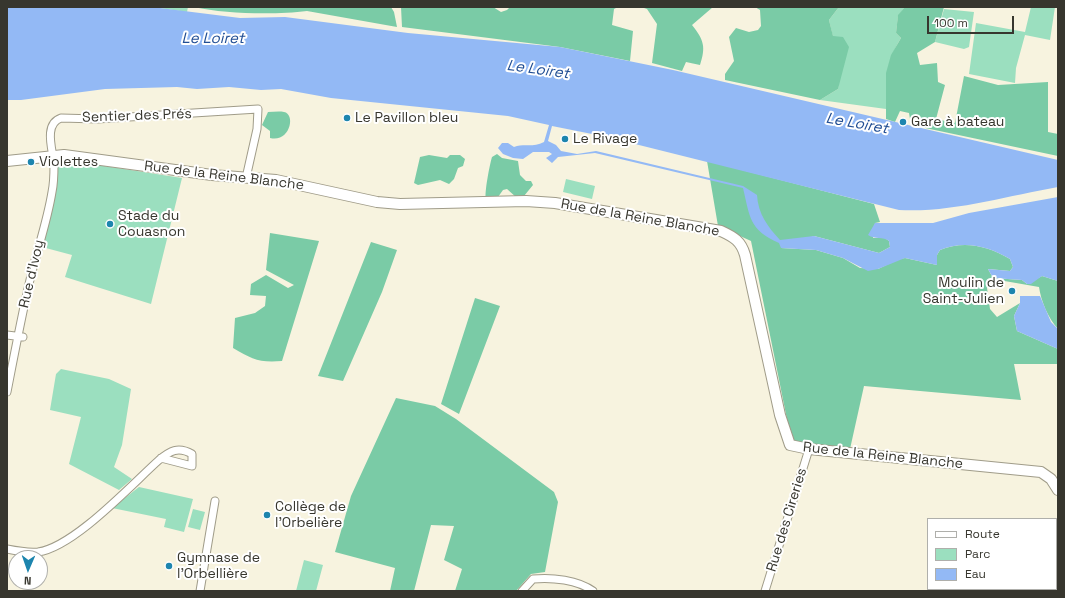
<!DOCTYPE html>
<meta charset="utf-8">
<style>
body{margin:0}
#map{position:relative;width:1065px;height:598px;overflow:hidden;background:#f7f3df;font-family:"Space Grotesk",sans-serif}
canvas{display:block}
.frame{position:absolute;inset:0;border:8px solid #37362e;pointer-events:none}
.legend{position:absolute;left:927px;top:518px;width:130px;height:72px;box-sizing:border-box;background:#fff;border:1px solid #afafab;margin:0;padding:5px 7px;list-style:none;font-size:12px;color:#37362e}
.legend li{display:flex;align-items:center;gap:8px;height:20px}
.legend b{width:20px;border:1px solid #afafab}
.north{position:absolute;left:8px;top:550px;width:40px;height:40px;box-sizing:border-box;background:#fff;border:1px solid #afafab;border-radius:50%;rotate:182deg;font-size:11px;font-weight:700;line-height:16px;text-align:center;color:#37362e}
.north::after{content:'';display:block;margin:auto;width:14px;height:18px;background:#1d85ae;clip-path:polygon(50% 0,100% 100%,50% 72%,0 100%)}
.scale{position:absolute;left:927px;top:16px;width:87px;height:18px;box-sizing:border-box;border:2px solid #37362e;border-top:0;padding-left:5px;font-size:12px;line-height:14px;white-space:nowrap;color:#37362e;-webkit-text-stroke:3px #fff;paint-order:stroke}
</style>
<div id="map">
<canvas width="1065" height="598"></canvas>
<div class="frame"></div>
<ul class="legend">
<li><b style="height:5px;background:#fff"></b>Route</li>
<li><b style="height:11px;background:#9bdfbf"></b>Parc</li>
<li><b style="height:11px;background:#93b9f5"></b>Eau</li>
</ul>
<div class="north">N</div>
<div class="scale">100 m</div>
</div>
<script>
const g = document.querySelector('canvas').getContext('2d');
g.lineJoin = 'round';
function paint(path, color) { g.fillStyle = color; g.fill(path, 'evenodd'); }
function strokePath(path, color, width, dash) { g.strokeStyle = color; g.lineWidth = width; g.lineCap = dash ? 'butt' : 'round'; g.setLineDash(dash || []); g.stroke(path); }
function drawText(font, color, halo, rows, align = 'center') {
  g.font = font + ' "Space Grotesk",sans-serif'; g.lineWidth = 4; g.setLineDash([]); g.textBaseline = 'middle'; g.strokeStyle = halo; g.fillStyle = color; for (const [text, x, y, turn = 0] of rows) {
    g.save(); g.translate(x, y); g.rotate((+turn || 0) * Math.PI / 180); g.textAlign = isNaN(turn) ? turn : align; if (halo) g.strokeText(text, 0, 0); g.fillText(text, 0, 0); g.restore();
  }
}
paint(new Path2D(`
 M152 7H188L187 12Z
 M839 7H905L898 16 896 33 901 38C884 66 887 78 886 109L820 100 838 89 843 37H833L829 20Z
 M1031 7H1055L1050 40 1025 35 1016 68 1015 83 969 74 976 23 1025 32Z
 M944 9 974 12 969 47 964 49 935 42Z
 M66 160 182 178 151 304 65 277 72 255 42 247 56 193 57 166Z
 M566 179 595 186 592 199 563 192Z
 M61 369 109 379 131 389 122 445 114 467 132 479 119 490 69 464 81 417 50 410 56 374Z
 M139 487 193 499 184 532 164 527 166 519 112 508Z
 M193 509 205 512 200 530 188 527Z
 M304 560 323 565 316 591H296Z`), '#9bdfbf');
paint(new Path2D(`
 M194 7H391L394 12 397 27 307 11C275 15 225 14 194 7Z
 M401 7H493L501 12 507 10 510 7H618L614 9 612 25 633 31 630 61 560 47 402 27Z
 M641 7H713L692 25C704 40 706 47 700 65L686 62 682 71 652 63 657 24 647 9Z
 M755 7H839L829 20 833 36 843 37 849 47 838 89 820 100 725 80V74L734 61 729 37 736 28 749 32 758 30 761 26 760 10Z
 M905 7H944L935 42 917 53 920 65 937 63 938 82 945 85 936 119 955 123 964 76 998 85 1048 82V132L1058 134V156L911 125 909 113 900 111 895 122 886 119V73L891 55 901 38 896 33 898 15Z
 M268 112C273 112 279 111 284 112 296 114 290 143 270 138V131L262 125Z
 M497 154 502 158 518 161 520 175 526 181H531L533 185 524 196 517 198 507 189 503 190 498 197 486 199C484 194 490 163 492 157Z
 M429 155 447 158 450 155H460L465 159 463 166 458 168 454 179 449 184 440 180 418 185 414 183 420 157Z
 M707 161 874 204 880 222 875 223 873 238H885L889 241 890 247 879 253 814 236 781 248 816 250 843 258 860 268 878 269 899 259 905 258 937 265V255L940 250C964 240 988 246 1010 259L1013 267 1010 271 988 269 993 278 1022 280 1027 284 1042 276 1058 281V329C1048 318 1041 301 1039 287L993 279 987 288 990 309 997 317 1020 303 1014 316 1017 331 1058 349V364H1014L1021 400 864 386 850 449 792 444 751 241 718 226Z
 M270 233 319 241 282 361C259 363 252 359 233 348L235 318 255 313 265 306 266 296 250 295 251 284 266 275 288 288 294 285 266 270Z
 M371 242 397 250 382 292 343 381 318 376Z
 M475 298 500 306 459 414 441 404Z
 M396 398 435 406 456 419 554 492 558 502 545 572 531 574 516 591H455L462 569 444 560 454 526 431 525 414 591H390L395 568 335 552 351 496Z`), '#7acba6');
paint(new Path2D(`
 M7 7H152L240 18 285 17 408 33 560 47 673 70 1058 160V187C1006 196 952 213 899 210L607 137 552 126 548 141 556 145 561 151 577 154 596 151 743 186 757 195C758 214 768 227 780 240L814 236 879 253 890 247 889 241C883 236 875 240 868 235L875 223H933L969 213 1058 197V281L1042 276 1031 284H1027L1022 280 993 278 988 269 1010 271 1013 267 1010 259C988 246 964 240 940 250L937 255V265L905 258 878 269 868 271 843 258 816 250 781 248 779 243C749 230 750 217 743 188L595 153 558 157 552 163 546 158 552 154 549 152H533L523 159 513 158 503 154 498 148 502 143H508L514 147C524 143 533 148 544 142L549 125 508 116 331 98 281 89 261 90 229 87 197 89 177 87 105 89 21 100H7Z
 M1020 296H1040L1051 322 1058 329V349L1017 331 1014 316 1020 303Z`), '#93b9f5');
const street = new Path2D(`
 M7 335 23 337
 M7 392C14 356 21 319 29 284 36 253 47 223 52 192 54 183 54 173 54 164 53 151 43 124 61 118L97 119 258 109 257 129 246 178
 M7 549C17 551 28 553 38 552 74 547 131 485 159 460 170 451 178 446 192 454V466L161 458
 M200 591 215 501
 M522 591 533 579C552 577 578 580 593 591
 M765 591 809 449`);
const secondary = new Path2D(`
 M7 161 64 155 212 175 276 180 377 202 400 204 526 201 555 203 721 231C734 237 741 241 745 255L780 415 790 445 809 449 1041 472 1051 479 1058 490`);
strokePath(street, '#a09c89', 9);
strokePath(secondary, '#a09c89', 12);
strokePath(street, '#fff', 7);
strokePath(secondary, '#fff', 10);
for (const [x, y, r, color] of [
 [347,118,4,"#1d85ae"],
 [903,122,4,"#1d85ae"],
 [565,139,4,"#1d85ae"],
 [31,162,4,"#1d85ae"],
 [110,224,4,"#1d85ae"],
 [1012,291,4,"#1d85ae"],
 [267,515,4,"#1d85ae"],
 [169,566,4,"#1d85ae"]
]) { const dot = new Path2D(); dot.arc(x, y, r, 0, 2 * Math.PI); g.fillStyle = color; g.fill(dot); strokePath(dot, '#fff', 1.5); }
drawText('14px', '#37362e', '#fff', [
 ["Sentier des Prés",137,116,-2],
 ["Rue de la Reine Blanche",224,176,7],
 ["Rue de la Reine Blanche",640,218,10],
 ["Rue d'Ivoy",32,274,-77],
 ["Rue de la Reine Blanche",883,456,6],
 ["Rue des Cireries",787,520,-73]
]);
drawText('14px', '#37362e', '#fff', [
 ["Le Pavillon bleu",355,118],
 ["Gare à bateau",911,122],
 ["Le Rivage",573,139],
 ["Violettes",39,162],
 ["Stade du",118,216],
 ["Couasnon",118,232],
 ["Moulin de",1004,283,"right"],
 ["Saint-Julien",1004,299,"right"],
 ["Collège de",275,507],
 ["l'Orbelière",275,523],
 ["Gymnase de",177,558],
 ["l'Orbellière",177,574]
], 'left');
drawText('italic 15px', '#214e94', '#fff', [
 ["Le Loiret",213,39],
 ["Le Loiret",538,70,8],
 ["Le Loiret",857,124,10]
]);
</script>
